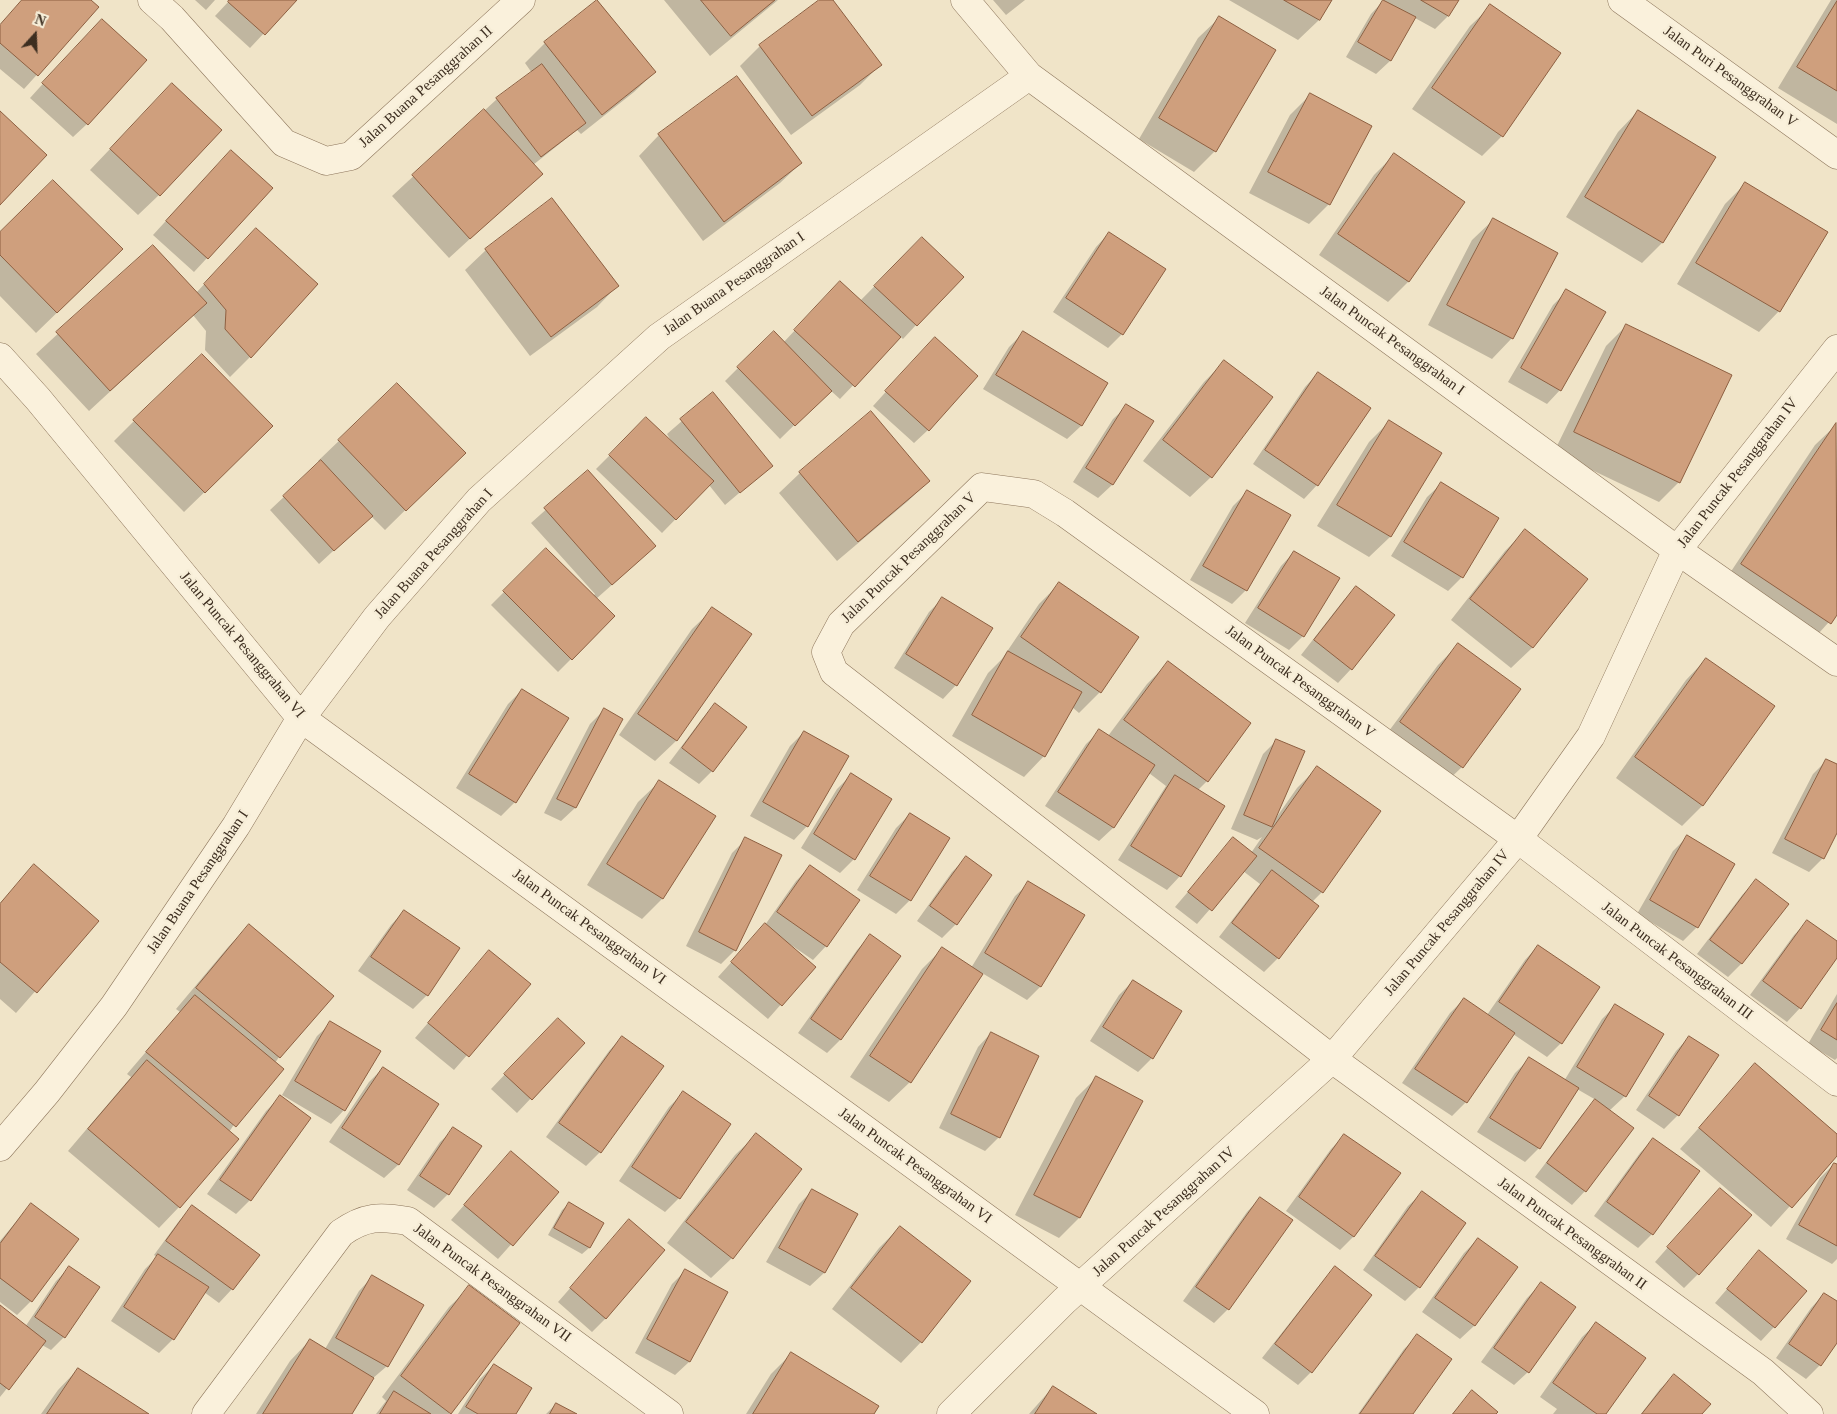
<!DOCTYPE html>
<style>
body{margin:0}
#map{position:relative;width:1837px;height:1414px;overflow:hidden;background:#f0e4c8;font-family:"Times New Roman",serif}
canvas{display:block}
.north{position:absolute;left:10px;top:10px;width:50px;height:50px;-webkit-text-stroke:4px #f7eed8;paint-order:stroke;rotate:20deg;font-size:14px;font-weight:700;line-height:20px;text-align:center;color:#3d2e20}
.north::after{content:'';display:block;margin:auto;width:18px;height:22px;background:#3d2e20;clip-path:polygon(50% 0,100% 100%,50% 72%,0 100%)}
</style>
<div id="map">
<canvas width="1837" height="1414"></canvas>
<div class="north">N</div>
</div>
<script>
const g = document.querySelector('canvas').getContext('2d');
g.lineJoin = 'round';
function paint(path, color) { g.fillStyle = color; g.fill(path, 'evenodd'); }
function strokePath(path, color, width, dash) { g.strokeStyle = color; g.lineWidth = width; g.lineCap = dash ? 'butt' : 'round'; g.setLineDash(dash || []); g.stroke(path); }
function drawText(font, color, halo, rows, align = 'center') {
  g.font = font + ' "Times New Roman",serif'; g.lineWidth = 5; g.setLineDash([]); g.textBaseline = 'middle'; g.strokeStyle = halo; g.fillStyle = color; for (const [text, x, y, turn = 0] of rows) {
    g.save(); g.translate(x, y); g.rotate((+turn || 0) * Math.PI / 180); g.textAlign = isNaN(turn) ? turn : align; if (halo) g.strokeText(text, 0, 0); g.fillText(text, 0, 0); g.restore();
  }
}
paint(new Path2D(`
 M22 0H89L97 8 24 89 0 69V25Z
 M195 0H215L206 10Z
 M230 0H295L250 48 215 16Z
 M664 0H778L710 56Z
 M822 0H832L880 65 860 85 791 135 740 66 760 46Z
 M993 0H1025L1006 15Z
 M1229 0H1330L1319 20 1298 40Z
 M1384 0H1457L1448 16 1435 29 1415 18 1390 61 1376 74 1346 57 1371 14Z
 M1831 0H1837V124L1778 88Z
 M598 1 655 72 634 92 581 134 577 130 533 165 541 174 449 258 392 196 497 99 532 73 525 63 545 43Z
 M1491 6 1502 136 1482 156 1412 109 1470 26Z
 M1219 18 1274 51 1215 151 1194 172 1139 139 1198 38Z
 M88 34 87 124 73 137 30 98Z
 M1310 95 1329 204 1309 224 1249 193 1290 115Z
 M152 105 159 195 138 215 90 170Z
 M1638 111 1662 243 1642 263 1566 217 1618 132Z
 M659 135 801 163 780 183 703 241 639 156Z
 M1394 155 1463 203 1408 282 1388 302 1319 255 1374 175Z
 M217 165 207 258 194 272 153 235Z
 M1745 184 1779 311 1759 332 1677 284 1725 204Z
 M1493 220 1512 338 1492 359 1428 325 1472 240Z
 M0 233 101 270 36 333 0 296Z
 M1109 233 1122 334 1108 348 1053 312 1096 247Z
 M922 238 916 325 903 339 900 336 840 399 830 390 780 439 725 381 738 368 783 343 827 296 860 301Z
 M153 246 196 293 236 250 250 357 230 377 205 350 206 331 193 315 89 411 36 354Z
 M486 250 617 286 597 307 530 356 465 270Z
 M1567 291 1560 390 1547 404 1508 382 1553 305Z
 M1627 325 1679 482 1659 502 1554 452 1606 346Z
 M1023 333 1107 383 1081 426 1067 439 983 389 1009 347Z
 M922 352 928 430 914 443 873 406Z
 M1224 362 1211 477 1190 497 1143 461 1204 382Z
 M1318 373 1317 485 1304 499 1253 464 1305 387Z
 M397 385 443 473 385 530 371 516 319 564 270 510 320 463 318 461Z
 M713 394 771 466 725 505 709 485 662 533 596 469 646 419 673 444 667 434Z
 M1127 406 1152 422 1112 485 1098 498 1073 482 1113 419Z
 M871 413 929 481 908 501 837 561 779 493 800 473Z
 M134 421 251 447 184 512 114 441Z
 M1389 422 1441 453 1390 537 1369 557 1317 526 1369 442Z
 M1836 425 1837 613 1810 643 1722 585 1815 445Z
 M588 472 640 560 596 599 614 616 558 672 491 605 546 550 593 596 595 594 531 523Z
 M1441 484 1498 519 1462 577 1448 591 1391 556 1427 497Z
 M1247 492 1289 516 1246 590 1232 604 1190 580 1233 506Z
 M1525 531 1586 579 1532 648 1511 668 1451 620 1505 551Z
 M1294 552 1303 636 1289 650 1245 623 1281 566Z
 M1059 584 1138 638 1100 692 1079 713 1072 707 1044 756 1024 777 952 736 988 673 1002 659 1039 604Z
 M1356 587 1351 669 1338 683 1301 655 1343 601Z
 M942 599 956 685 943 699 894 668 929 612Z
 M713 609 750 634 676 741 655 761 619 735 692 629Z
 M1458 645 1462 767 1441 787 1380 743 1438 665Z
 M1706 659 1702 806 1682 826 1616 778 1686 680Z
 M1168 663 1207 781 1198 790 1180 876 1167 890 1118 860 1166 786 1149 773 1113 828 1099 841 1045 806 1086 744 1100 731 1108 736 1147 684Z
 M522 690 515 802 501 816 456 788 508 704Z
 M715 705 712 771 699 784 669 763 702 719Z
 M604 710 621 719 575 808 561 821 544 813 590 724Z
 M804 732 807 826 794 840 750 816 790 746Z
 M1277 740 1276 818 1297 788 1317 768 1379 812 1322 892 1312 902 1278 958 1264 972 1219 937 1260 884 1243 871 1197 924 1175 907 1233 839 1251 853 1262 837 1257 840 1231 829 1263 754Z
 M1827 760 1837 765V831L1823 858 1809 872 1772 853 1813 774Z
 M851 775 854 859 840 873 801 848 837 789Z
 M659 782 662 899 642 919 587 885 638 802Z
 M910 814V900L896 914 857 890 896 828Z
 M1687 837 1697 927 1683 941 1637 914 1673 851Z
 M746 839 735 950 721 964 686 946 732 853Z
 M966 858 956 924 942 938 917 921 952 872Z
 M34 866 97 921 16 1013 0 999V903Z
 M810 867 826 946 813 960 791 945 790 946 814 967 768 1019 718 977 765 925 796 881Z
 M1757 881 1787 904 1741 964 1728 977 1697 954 1743 894Z
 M1029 883 1083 915 1040 987 1027 1000 982 973 910 1082 889 1102 850 1077 922 969 942 949 971 968 1015 896Z
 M404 911 458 948 427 995 413 1009 358 971 391 925Z
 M1808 921 1837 942V956L1800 1008 1787 1022 1750 995 1794 935Z
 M249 926 279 1057 179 1207 159 1228 68 1151 131 1077 127 1074 180 1012 176 1009 229 946Z
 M870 936 840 1040 827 1053 798 1033 857 950Z
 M1538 946 1561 1043 1547 1057 1513 1034 1466 1102 1452 1116 1402 1083 1450 1013 1464 999 1487 1015 1525 960Z
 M489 952 529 984 454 1070 415 1038Z
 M1133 981 1152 1058 1138 1072 1090 1041 1119 995Z
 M1837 994V1058L1835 1060 1808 1044Z
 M1615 1006 1625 1096 1609 1111 1585 1191 1572 1205 1535 1177 1582 1115 1596 1100 1577 1089 1539 1148 1525 1162 1477 1132 1515 1073 1529 1059 1564 1081 1602 1019Z
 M331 1023 344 1110 331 1124 282 1095 317 1036Z
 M544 1033 583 1043 517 1113 491 1089Z
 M991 1033 999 1137 985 1151 939 1128 978 1047Z
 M622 1037 600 1152 586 1166 546 1137 609 1051Z
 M1689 1037 1678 1115 1664 1129 1636 1110 1676 1051Z
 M1755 1065 1837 1135V1154L1771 1227 1680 1149Z
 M383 1068 437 1104 398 1165 384 1178 329 1142 369 1082Z
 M1096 1078 1141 1101 1079 1218 1059 1238 1015 1215 1076 1098Z
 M683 1093 679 1198 665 1212 619 1181 669 1107Z
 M280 1097 309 1118 250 1200 236 1214 207 1194 266 1111Z
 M454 1129 481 1146 448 1194 434 1208 407 1190 440 1142Z
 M756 1135 732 1258 711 1278 667 1243 735 1155Z
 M1345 1135 1354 1236 1340 1250 1286 1211 1331 1149Z
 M1653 1139 1652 1234 1638 1248 1594 1216 1640 1153Z
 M511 1152 558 1192 498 1259 451 1220Z
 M1834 1164 1837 1166V1259L1832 1264 1786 1239 1820 1178Z
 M812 1191 856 1215 824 1273 810 1286 766 1262 799 1204Z
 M1422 1193 1419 1287 1405 1301 1363 1270 1408 1206Z
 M1260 1198 1291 1221 1228 1309 1214 1323 1183 1301 1247 1212Z
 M1707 1203 1698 1274 1684 1288 1655 1262Z
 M31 1204V1301L17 1315 0 1302V1241Z
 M569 1204 603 1223 589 1248 582 1254 548 1235 562 1210Z
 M192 1207 232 1289 219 1303 204 1292 173 1339 159 1353 111 1321 145 1269 157 1257 154 1255 179 1221Z
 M629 1221 606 1318 592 1332 558 1302Z
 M900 1227 969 1281 921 1342 901 1363 832 1309 879 1248Z
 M1478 1239 1517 1267 1474 1326 1460 1339 1422 1312 1464 1253Z
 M1759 1252 1774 1327 1761 1341 1715 1303Z
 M69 1268 64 1337 51 1350 42 1345 0 1397V1307L25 1327 56 1281Z
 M1335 1268 1311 1372 1298 1385 1262 1358 1322 1282Z
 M686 1270 726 1293 689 1362 675 1375 635 1353 672 1284Z
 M372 1277 387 1366 372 1379 351 1414H256L290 1361 310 1340 325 1349 359 1291Z
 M1541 1284 1528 1372 1514 1385 1481 1362 1527 1298Z
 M470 1287 518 1323 449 1414H376L386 1401 382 1397 449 1307Z
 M1824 1294 1837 1303V1340L1820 1365 1806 1379 1776 1358 1811 1308Z
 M1596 1324 1605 1414H1553L1557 1409 1540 1397 1582 1337Z
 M1418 1336 1411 1414H1358L1404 1349Z
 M791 1354 873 1414H746L771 1374Z
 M494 1365 515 1414H458L480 1379Z
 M78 1369 146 1414H41L58 1390Z
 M1674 1376 1701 1414H1641L1660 1389Z
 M1053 1387 1095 1414H1029Z
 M1472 1392 1495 1414H1452Z
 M556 1404 574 1414H546Z`), '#0003');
const building = new Path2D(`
 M22 0H91L99 7 38 76 0 43V25Z
 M229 0H297L265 35 228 2Z
 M597 0 656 72 602 115 544 42Z
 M701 0H775L731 36Z
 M819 0H833L882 65 812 116 759 45Z
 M1284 0H1332L1320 20Z
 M1383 0 1416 17 1391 61 1358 42Z
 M1421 0H1459L1449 16Z
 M1837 1V91L1797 67Z
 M1490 4 1561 53 1503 137 1432 88Z
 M1219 16 1276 50 1216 152 1159 118Z
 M102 19 147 60 88 125 42 83Z
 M542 64 586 123 541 157 496 98Z
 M737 76 802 163 724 222 658 134Z
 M172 83 222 130 160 196 110 149Z
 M1310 93 1372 126 1330 205 1268 172Z
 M484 109 543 174 470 239 412 175Z
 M1638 110 1716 157 1663 243 1585 197Z
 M0 111 47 155 0 205Z
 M231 150 273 188 208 259 166 221Z
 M1394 153 1465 202 1409 282 1338 234Z
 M53 180 123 249 57 313 0 255V232Z
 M1745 182 1828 232 1780 312 1696 263Z
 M552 198 619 286 551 337 485 249Z
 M1493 218 1558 253 1513 339 1447 305Z
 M256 228 318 284 251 358 225 329 226 310 204 284Z
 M1109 232 1166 269 1123 335 1066 298Z
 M922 237 964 277 917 326 874 286Z
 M153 245 207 303 110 391 56 332Z
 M840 281 901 337 855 387 794 330Z
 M1566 289 1606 312 1561 391 1521 368Z
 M1626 324 1732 375 1680 483 1574 432Z
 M774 331 832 391 795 426 737 367Z
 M1023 331 1108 383 1082 426 996 375Z
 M935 337 978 376 929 431 885 391Z
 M202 354 273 426 205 493 133 420Z
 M1224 360 1273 397 1212 478 1163 440Z
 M1318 372 1371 408 1318 486 1265 450Z
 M397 383 466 453 406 511 338 440Z
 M713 392 773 466 740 493 680 419Z
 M1126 404 1154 421 1113 485 1086 468Z
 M871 411 930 481 858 542 799 472Z
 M646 417 714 481 676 520 609 455Z
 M1389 420 1442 453 1391 537 1337 505Z
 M1836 423 1837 615 1831 624 1741 564Z
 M321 460 373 516 334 551 283 496Z
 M588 470 656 546 612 585 544 508Z
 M1441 482 1499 518 1463 578 1404 542Z
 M1247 490 1291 515 1247 591 1203 566Z
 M1525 529 1588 579 1533 648 1470 599Z
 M546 548 615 616 572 660 503 591Z
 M1294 551 1340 578 1304 637 1258 608Z
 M1059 582 1139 637 1101 693 1021 637Z
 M1356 586 1395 615 1352 670 1314 640Z
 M942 597 993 628 957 686 906 654Z
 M712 607 752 634 677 741 638 714Z
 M1458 643 1521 689 1463 768 1400 722Z
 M1008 651 1082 692 1045 757 972 715Z
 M1706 658 1775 706 1703 806 1635 757Z
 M1168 661 1251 723 1208 782 1124 720Z
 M522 689 569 718 516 803 469 774Z
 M715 703 747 727 713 772 682 748Z
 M604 708 623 719 576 808 557 799Z
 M1099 729 1155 765 1114 828 1058 792Z
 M804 731 849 756 808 827 763 802Z
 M1276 739 1305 751 1272 827 1244 815Z
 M1826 759 1837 764V833L1824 859 1785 839Z
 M1317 766 1381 811 1323 893 1259 848Z
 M851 773 892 799 855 860 814 834Z
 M1175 775 1225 806 1181 877 1131 846Z
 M659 780 716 816 663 899 607 864Z
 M910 813 950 838 911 901 870 876Z
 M1687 835 1735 864 1698 928 1650 900Z
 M745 837 782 855 736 951 699 932Z
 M1233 837 1257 856 1212 911 1188 892Z
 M966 856 992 875 957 925 930 906Z
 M34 864 99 921 37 993 0 962V904Z
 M810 865 860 900 827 947 777 912Z
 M1272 870 1319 906 1279 959 1232 923Z
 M1756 879 1789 904 1742 964 1710 940Z
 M1028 881 1085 915 1041 987 985 953Z
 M404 910 460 948 428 996 371 957Z
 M1807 920 1837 941V958L1801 1009 1763 981Z
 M765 923 816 967 782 1006 731 962Z
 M249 924 334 996 280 1058 196 988Z
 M870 934 901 956 841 1040 811 1019Z
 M1538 945 1600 987 1562 1044 1499 1002Z
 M942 947 983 974 911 1083 870 1056Z
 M489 950 531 984 469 1057 428 1023Z
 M1133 980 1182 1011 1153 1059 1103 1027Z
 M195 995 284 1069 236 1127 146 1052Z
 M1464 998 1515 1033 1467 1103 1415 1069Z
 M1837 1003V1040L1821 1030Z
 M1615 1004 1664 1034 1626 1097 1577 1067Z
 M558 1018 585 1043 532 1100 504 1074Z
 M330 1021 381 1051 345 1111 295 1081Z
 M991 1032 1039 1056 1000 1138 951 1114Z
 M622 1036 664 1066 601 1153 559 1123Z
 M1689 1036 1719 1055 1679 1116 1649 1096Z
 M1529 1057 1579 1088 1540 1149 1490 1118Z
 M147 1060 239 1139 180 1208 88 1129Z
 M1755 1063 1837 1134V1156L1792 1208 1699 1128Z
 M383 1067 439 1104 399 1165 342 1128Z
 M1096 1076 1143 1101 1080 1218 1034 1195Z
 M683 1091 731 1124 680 1199 632 1167Z
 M280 1095 311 1118 251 1201 220 1180Z
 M1595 1099 1634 1128 1586 1192 1547 1163Z
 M453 1127 482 1146 449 1195 420 1176Z
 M756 1133 802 1169 733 1259 686 1222Z
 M1344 1134 1401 1173 1354 1237 1299 1197Z
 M1653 1138 1700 1171 1653 1235 1607 1202Z
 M511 1151 559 1192 513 1246 464 1205Z
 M1834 1163 1837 1164V1246L1799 1225Z
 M1720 1188 1752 1215 1699 1275 1667 1247Z
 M812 1189 858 1214 825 1273 779 1248Z
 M1422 1191 1466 1223 1420 1288 1375 1256Z
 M1260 1197 1293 1220 1229 1310 1196 1287Z
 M569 1202 604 1223 590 1248 554 1228Z
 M31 1203 79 1239 32 1302 0 1278V1244Z
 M192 1205 260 1255 233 1290 166 1241Z
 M629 1219 665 1250 606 1319 570 1288Z
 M900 1226 971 1281 922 1343 851 1288Z
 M1478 1238 1518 1267 1475 1326 1435 1298Z
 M1759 1250 1807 1291 1775 1328 1727 1289Z
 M158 1254 209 1287 174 1340 124 1307Z
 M69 1266 100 1287 65 1338 35 1317Z
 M1335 1266 1372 1295 1312 1373 1275 1344Z
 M685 1269 728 1292 690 1362 647 1339Z
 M372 1275 424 1305 388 1367 336 1338Z
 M1541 1282 1576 1307 1529 1373 1494 1348Z
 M469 1285 520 1323 451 1414 401 1376Z
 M1824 1293 1837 1301V1343L1821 1366 1789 1344Z
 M0 1305 46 1341 9 1390 0 1383Z
 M1596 1322 1646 1358 1606 1414H1597L1553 1383Z
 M1417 1334 1452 1359 1413 1414H1360Z
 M310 1339 374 1378 352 1414H263Z
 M791 1352 879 1406 874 1414H753Z
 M494 1364 532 1388 516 1414H478L466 1407Z
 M78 1368 149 1414H47Z
 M1674 1374 1711 1404 1702 1414H1642Z
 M1053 1386 1097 1414H1035Z
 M1472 1390 1498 1412 1496 1414H1453Z
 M394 1391 431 1414H380Z
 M556 1403 577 1414H550Z`);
paint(building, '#cf9f7d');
strokePath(building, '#8d5f41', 1);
const minor = new Path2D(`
 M152 0 172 18 284 143 326 161 351 156 521 0
 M965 0 1029 76 1677 550 1837 662
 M1622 0 1837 155
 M0 357 38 399 301 718 1255 1414
 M0 1147 47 1092 114 1006 236 826 301 718 377 617 479 500 659 337 1029 76
 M206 1414 341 1233C365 1216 380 1216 408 1221L669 1414
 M951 1414 1064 1301 1332 1059 1518 839 1591 736 1677 550 1837 349
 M1809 1414 1763 1372 1332 1059 834 672 826 652 841 624 982 487 1034 494 1065 513 1518 839 1837 1082`);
strokePath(minor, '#8d765c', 29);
strokePath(minor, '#faf1dc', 28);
drawText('15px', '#3d2e20', '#f7eed8', [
 ["Jalan Puri Pesanggrahan V",1730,77,36],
 ["Jalan Buana Pesanggrahan II",426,87,-42],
 ["Jalan Buana Pesanggrahan I",734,284,-35],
 ["Jalan Puncak Pesanggrahan I",1392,341,36],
 ["Jalan Puncak Pesanggrahan IV",1738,473,-52],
 ["Jalan Buana Pesanggrahan I",434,554,-48],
 ["Jalan Puncak Pesanggrahan V",909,558,-44],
 ["Jalan Puncak Pesanggrahan VI",242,645,50],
 ["Jalan Puncak Pesanggrahan V",1300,682,36],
 ["Jalan Buana Pesanggrahan I",198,882,-56],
 ["Jalan Puncak Pesanggrahan IV",1447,923,-50],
 ["Jalan Puncak Pesanggrahan VI",589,927,36],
 ["Jalan Puncak Pesanggrahan III",1677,961,37],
 ["Jalan Puncak Pesanggrahan VI",915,1166,36],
 ["Jalan Puncak Pesanggrahan IV",1164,1212,-42],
 ["Jalan Puncak Pesanggrahan II",1572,1234,36],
 ["Jalan Puncak Pesanggrahan VII",492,1283,36]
]);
</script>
